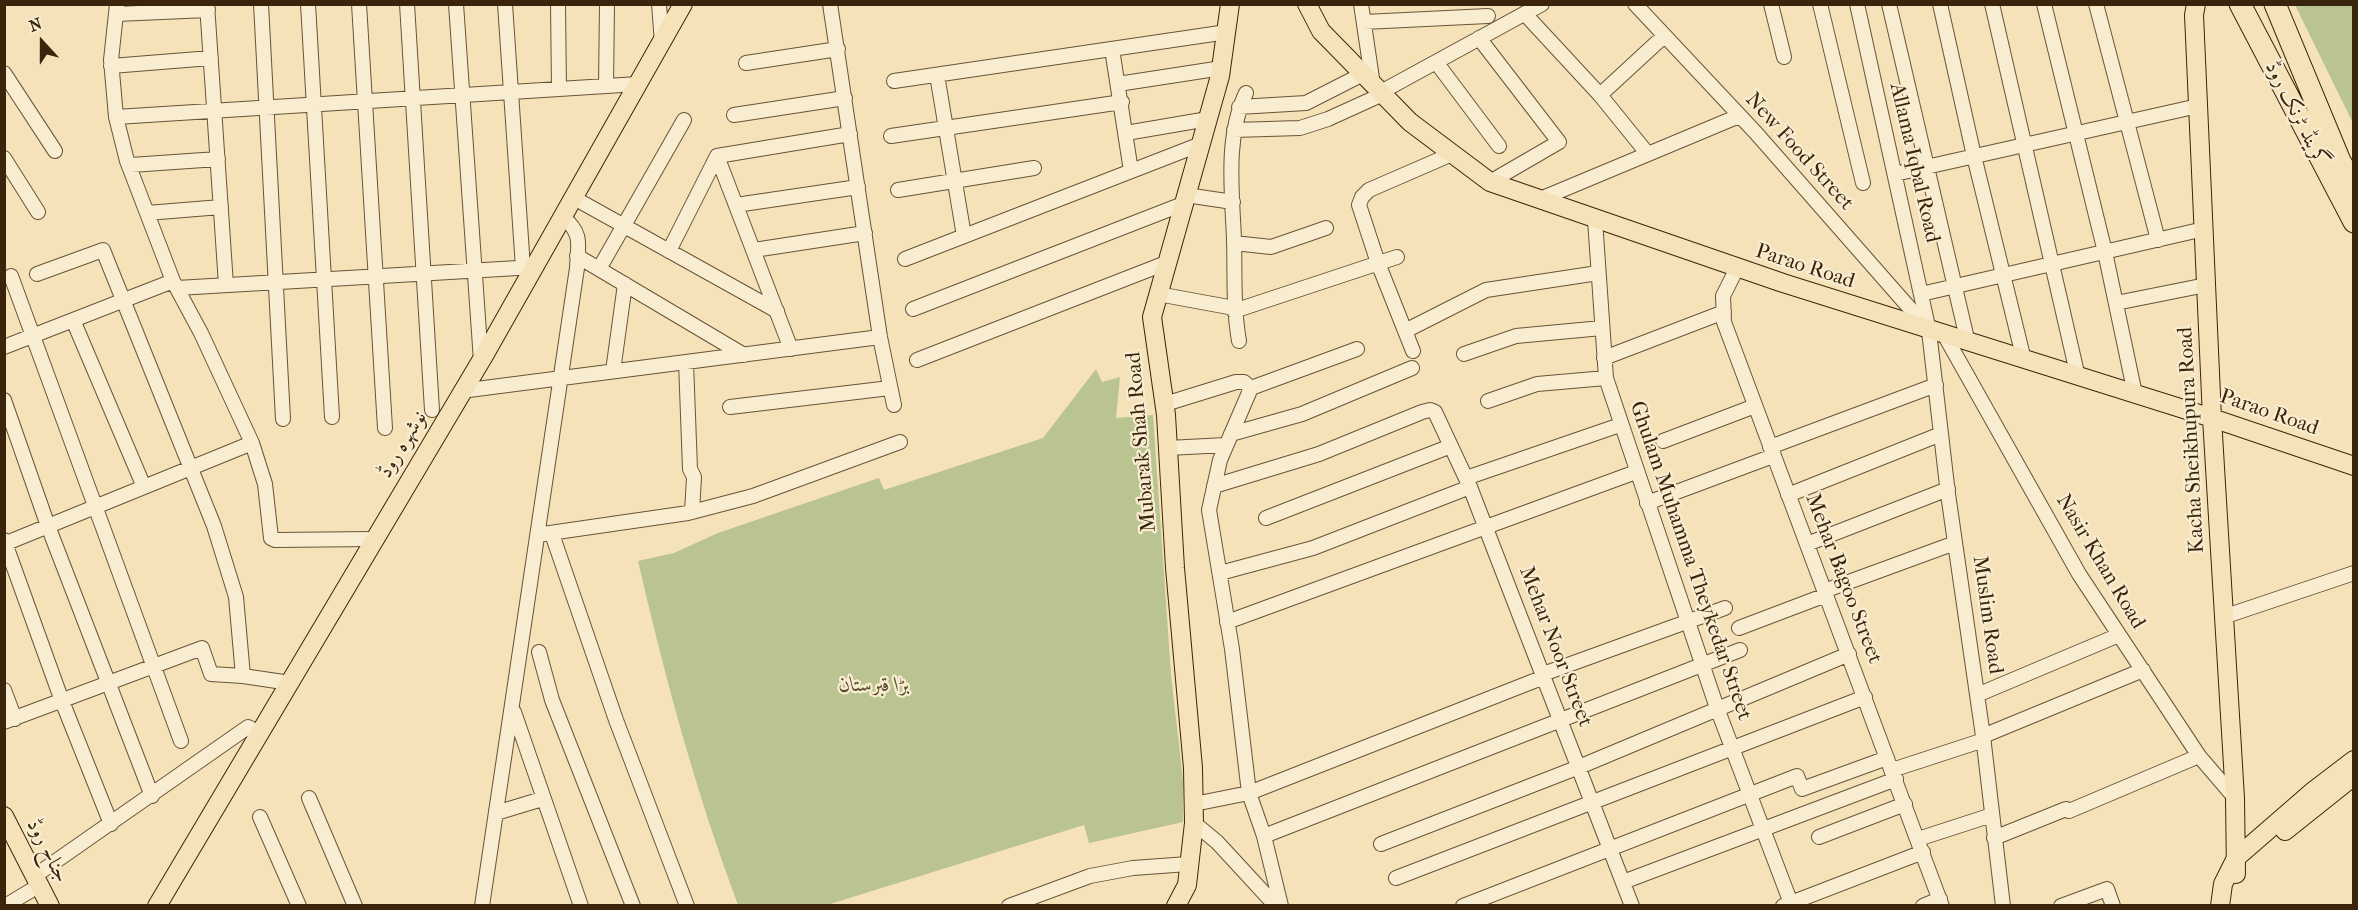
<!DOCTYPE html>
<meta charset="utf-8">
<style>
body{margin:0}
#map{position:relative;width:2358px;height:910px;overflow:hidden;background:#f5e2b8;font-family:"IM FELL French Canon",serif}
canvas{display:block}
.frame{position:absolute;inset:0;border:6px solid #3a250c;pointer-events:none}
.north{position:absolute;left:12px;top:12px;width:60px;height:60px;-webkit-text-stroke:4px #f8ecd1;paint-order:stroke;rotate:339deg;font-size:16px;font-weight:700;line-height:24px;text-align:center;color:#3a250c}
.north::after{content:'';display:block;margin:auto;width:21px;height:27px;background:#3a250c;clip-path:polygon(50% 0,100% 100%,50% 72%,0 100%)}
</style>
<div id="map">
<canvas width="2358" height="910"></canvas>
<div class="frame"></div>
<div class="north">N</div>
</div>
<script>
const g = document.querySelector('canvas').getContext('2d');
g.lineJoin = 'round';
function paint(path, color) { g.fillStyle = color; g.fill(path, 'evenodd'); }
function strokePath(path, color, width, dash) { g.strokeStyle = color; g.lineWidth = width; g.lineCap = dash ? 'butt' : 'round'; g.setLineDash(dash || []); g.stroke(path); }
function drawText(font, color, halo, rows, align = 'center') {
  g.font = font + ' "IM FELL French Canon",Amiri,serif'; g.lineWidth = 4.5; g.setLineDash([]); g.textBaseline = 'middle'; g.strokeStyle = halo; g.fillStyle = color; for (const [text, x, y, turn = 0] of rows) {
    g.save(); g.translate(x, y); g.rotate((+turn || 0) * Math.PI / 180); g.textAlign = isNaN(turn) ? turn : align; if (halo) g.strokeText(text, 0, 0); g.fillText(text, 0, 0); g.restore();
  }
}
paint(new Path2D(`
 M2295 5H2353V123Z
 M1096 369 1102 382 1120 377 1116 418 1153 415 1171 675 1183 780V822L1089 843 1084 825 827 905H738C696 793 665 678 638 561L674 553 718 533 879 478 884 490 1043 438Z`), '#b9c490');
const minor = new Path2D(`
 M117 4 111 60 116 117 127 161 173 281 201 333 252 443 265 484 271 538 275 540 374 539
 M207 4 226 285
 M261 4 283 419
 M308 4 332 417
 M359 4 385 428
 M407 4 432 410
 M456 4 481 361
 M505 4 523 268
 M558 4 559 89
 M659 4 662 43
 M830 4 880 337 894 405
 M1361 4 1373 85
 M1635 4 1756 133 1928 329
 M1771 4 1784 57
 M1820 4 1863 183
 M1857 4 1929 331 1948 494 1983 736 2003 906
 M1889 4 1968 343
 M1940 4 1974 156 2024 360
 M1992 4 2078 377
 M2044 4 2105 252 2135 394
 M2096 4 2158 240
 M116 14 208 10
 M1525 14 1600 95 1647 153
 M1364 22 1488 16
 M1479 38 1559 142 1490 182
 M1112 49 1131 171
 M1436 62 1499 146
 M746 63 838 49
 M111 66 211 58
 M4 73 55 151
 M937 75 964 236
 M894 81 1227 32
 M1118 84 1222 68
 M606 86 607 4
 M1381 92 1542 4
 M1600 95 1664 36
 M1239 107 1306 103 1363 74
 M734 115 845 98
 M116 117 638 84
 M1234 130 1300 128 1328 119 1383 94
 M1126 133 1208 119
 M891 136 1122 102
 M717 156 850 134
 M4 158 38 212
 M131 165 218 159
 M1895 174 2198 106
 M898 190 1034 168
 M1186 195 1233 202
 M574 198 777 311
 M1538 200 1739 116
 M736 205 858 187
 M147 213 221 207
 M1595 220 1606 378 1717 708 1792 906
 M1234 243 1271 247 1326 228
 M754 250 865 233
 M669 251 717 156 791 349
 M577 256 744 355
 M905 259 1201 144
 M1737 268 1723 296 1724 322 1942 906
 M599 269 684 120
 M37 274 103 250 214 526 236 597 243 676 290 683
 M11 276 181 741
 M177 288 535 267
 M1158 294 1234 308
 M1921 294 2204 229
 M2116 303 2206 285
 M913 309 1183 204
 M1234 311 1397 257
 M73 320 144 487
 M1405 331 1486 290 1598 273
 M1945 336 2079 574 2199 756 2235 798
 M1239 341C1233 306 1235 274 1234 239 1232 191 1225 137 1246 93
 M4 347 173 281
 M1413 351 1378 263 1359 205 1362 197 1369 190 1452 154
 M1464 354 1516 336 1602 328
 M1604 358 1724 312
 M917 360 1166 263
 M686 362 690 469 694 477 692 512
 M613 371 625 284
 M461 391 880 337
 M4 400 48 526 152 796
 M1488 401 1537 384 1606 378
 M1165 404 1236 382H1244L1251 388
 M730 407 890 388
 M1231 434 1302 414 1412 368
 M1663 441 1755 406
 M1770 447 1936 385
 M1168 448 1226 445
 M1466 478 1620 425
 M1214 486 1319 454 1422 412 1430 410 1435 412 1470 487 1632 906
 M1788 495 1941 434
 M1647 503 1773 456
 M1266 518 1451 446
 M543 534 688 513 753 496 900 442
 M552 534 616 720 687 906
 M4 540 62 701 111 824
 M4 544 252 443
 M1807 544 1948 489
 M1220 573 1313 548 1470 487
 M1824 591 1955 543
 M2226 616 2354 573
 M1227 622 1636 472
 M1739 628 1826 595
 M539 652 552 700 633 906
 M4 690 15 719
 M1977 695 2119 635
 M514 712 581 906
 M4 722 202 648 211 674 243 676
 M1983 736 2143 670
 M1892 770 1984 740
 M309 798 355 906
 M1194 804 1249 793 1539 679 1543 674 1725 608
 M496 813 542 799
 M260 817 299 906
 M1194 823 1217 842 1276 906
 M1264 836 1740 650
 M1819 837 1905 804
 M1994 838 2066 809 2069 811 2199 756
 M1918 839 1992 815
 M1381 844 1579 767 1849 654
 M36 875 248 727 261 734
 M1396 878 1865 697
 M1623 882 1896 779
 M5 906 40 885
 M482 906C514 693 544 480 577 268 578 244 583 234 563 217
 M1009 906 1090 876 1133 868 1188 864
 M1281 906 1264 836 1249 793 1232 649 1209 510 1220 460 1251 388 1357 349
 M1463 906 1797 776 1802 789 1887 758
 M1783 906 1923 852
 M1923 906 1940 899
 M2061 906 2107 889 2113 906`);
const major = new Path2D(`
 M1307 4 1321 31 1410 122 1490 182 1783 283 2212 418 2354 466
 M2196 4 2194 15 2212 418 2235 798 2236 874
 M4 816 50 906
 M2285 831 2354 776
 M157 906 485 354 683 4
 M1176 906 1187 885 1194 823 1193 768 1175 568 1166 415 1152 317 1220 76 1230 4
 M2220 906 2223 884 2236 858 2312 792 2354 760`);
const highway = new Path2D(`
 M2240 4 2354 222
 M2275 4 2340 161 2354 185`);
strokePath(minor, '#695437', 16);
strokePath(major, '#3a250c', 20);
strokePath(highway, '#3a250c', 23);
strokePath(minor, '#f8ecd1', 14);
strokePath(major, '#f5e2b8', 18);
strokePath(highway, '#f5e2b8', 21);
drawText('21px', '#3a250c', '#f8ecd1', [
 ["گرینڈ ٹرنک روڈ",2296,114,63],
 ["New Food Street",1799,152,48],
 ["Allama Iqbal Road",1914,163,77],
 ["Parao Road",1805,267,18],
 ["Parao Road",2269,413,19],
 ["Kacha Sheikhupura Road",2192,440,-93],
 ["Mubarak Shah Road",1142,442,-95],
 ["نوشہرہ روڈ",403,445,-59],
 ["Ghulam Muhamma Theykedar Street",1690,561,71],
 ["Nasir Khan Road",2100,562,59],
 ["Mehar Bagoo Street",1843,579,69],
 ["Muslim Road",1987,615,82],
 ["Mehar Noor Street",1555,647,69],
 ["جناح روڈ",47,851,63]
]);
drawText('italic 21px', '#5a4d2d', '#f8ecd1', [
 ["بڑا قبرستان",874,686]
]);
</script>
